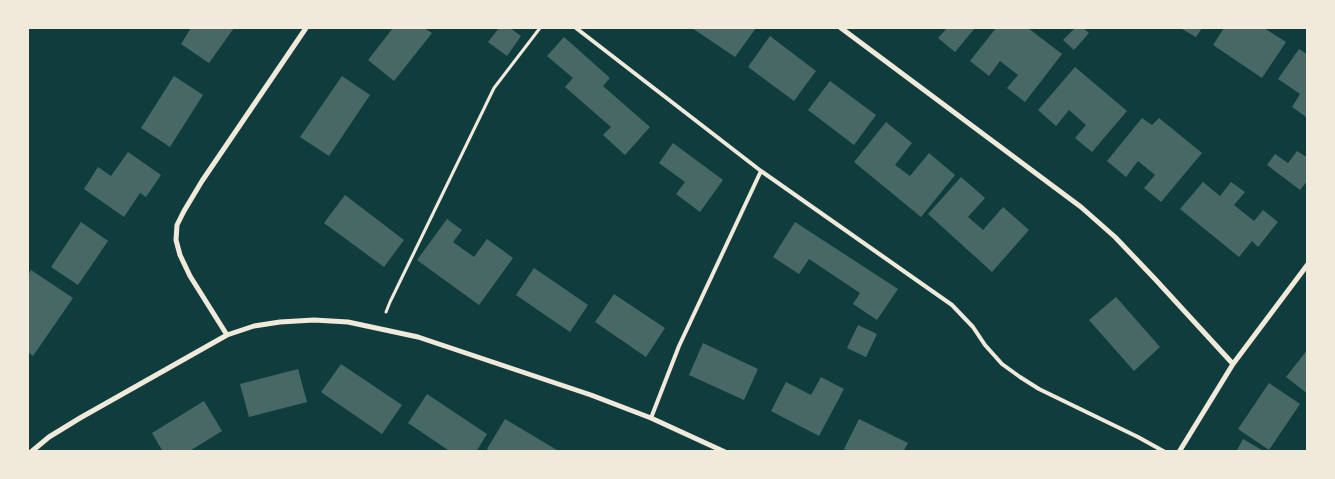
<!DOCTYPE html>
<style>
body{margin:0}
#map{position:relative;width:1335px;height:479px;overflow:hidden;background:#0f3d3e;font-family:Raleway,sans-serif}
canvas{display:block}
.frame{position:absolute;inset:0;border:29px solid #f1e9da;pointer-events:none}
</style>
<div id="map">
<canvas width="1335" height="479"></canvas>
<div class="frame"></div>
</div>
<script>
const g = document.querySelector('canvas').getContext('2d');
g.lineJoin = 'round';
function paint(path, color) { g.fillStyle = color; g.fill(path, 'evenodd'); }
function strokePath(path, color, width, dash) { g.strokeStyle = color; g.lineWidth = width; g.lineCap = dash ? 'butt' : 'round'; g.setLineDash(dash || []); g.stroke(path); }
paint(new Path2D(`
 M191 28H234L209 63 181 44Z
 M393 28H424L432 33 394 81 368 60Z
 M499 28H510L521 36 507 56 488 42Z
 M692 28H756L735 57Z
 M947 28H975L955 52 938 38Z
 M996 28H1028L1062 54 1025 102 1007 88 1018 75 1000 61 989 76 970 61Z
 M1075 28H1083L1089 33 1074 50 1063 40Z
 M1180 28H1202L1196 37Z
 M1224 28H1264L1286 42 1262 78 1213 45Z
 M770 36 816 71 794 101 748 67Z
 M564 37 610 78 603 86 650 127 625 155 603 135 611 127 565 87 573 78 547 56Z
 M1299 49 1308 55V114L1306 117 1292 107 1300 94 1278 79Z
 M1075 67 1127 111 1092 152 1075 138 1086 125 1069 110 1056 126 1038 110Z
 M174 76 203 95 170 147 141 128Z
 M342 76 370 95 329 156 300 137Z
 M830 81 876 115 854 145 808 110Z
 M1142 118 1152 125 1159 118 1202 153 1161 202 1144 188 1155 175 1138 161 1126 177 1107 161Z
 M886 122 912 143 895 165 910 176 929 153 955 175 921 217 854 162Z
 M673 143 723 180 700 212 676 194 685 182 659 163Z
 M1297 151 1308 158V180L1300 190 1267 165 1275 154 1288 163Z
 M128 152 161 175 146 197 140 193 124 217 84 189 98 167 111 176Z
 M961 177 985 198 968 217 983 230 1003 207 1029 230 992 272 928 214Z
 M1203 182 1220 196 1231 182 1245 192 1234 205 1254 221 1263 210 1278 222 1258 247 1252 241 1239 257 1180 209Z
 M345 195 404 240 384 267 324 223Z
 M447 219 462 230 453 242 474 257 487 239 513 258 479 305 417 260Z
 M81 222 108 241 78 285 51 267Z
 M795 222 898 289 877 320 853 304 860 293 809 259 799 274 773 257Z
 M534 268 588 305 570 332 516 295Z
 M31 270 73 298 33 356 28 352V275Z
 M614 294 665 328 646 357 595 322Z
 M1116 297 1160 347 1134 371 1089 320Z
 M858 325 877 334 866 357 847 348Z
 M703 343 758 369 744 400 689 375Z
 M1308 349V394L1286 377Z
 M341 364 402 405 382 434 321 392Z
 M298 369 307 402 249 417 240 384Z
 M821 377 844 389 819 436 771 411 786 382 811 395Z
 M1269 383 1300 404 1269 450 1238 429Z
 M427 394 487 434 476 452H451L408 423Z
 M204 401 222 431 188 452H163L152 433Z
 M505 419 557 450 556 452H492L487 449Z
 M859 419 908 443 903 452H850L844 449Z
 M1243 439 1265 452H1236Z`), '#486865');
strokePath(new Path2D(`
 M386 312 390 302 494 88 540 28`), '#f1e9da', 3);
strokePath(new Path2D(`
 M576 28 761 171 952 305 973 327 985 345 1002 364 1020 377 1039 389 1138 437 1165 452
 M651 418 679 346 761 171`), '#f1e9da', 4);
strokePath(new Path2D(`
 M841 28 1081 207 1115 237 1155 279 1233 364
 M227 335 190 276 180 255 176 240 177 225 184 211 202 181 306 28
 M31 452 49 437 80 418 227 335 254 326 280 322 314 320 348 322 418 337 591 395 651 418 725 452
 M1179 452 1233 364 1308 264`), '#f1e9da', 5);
</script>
